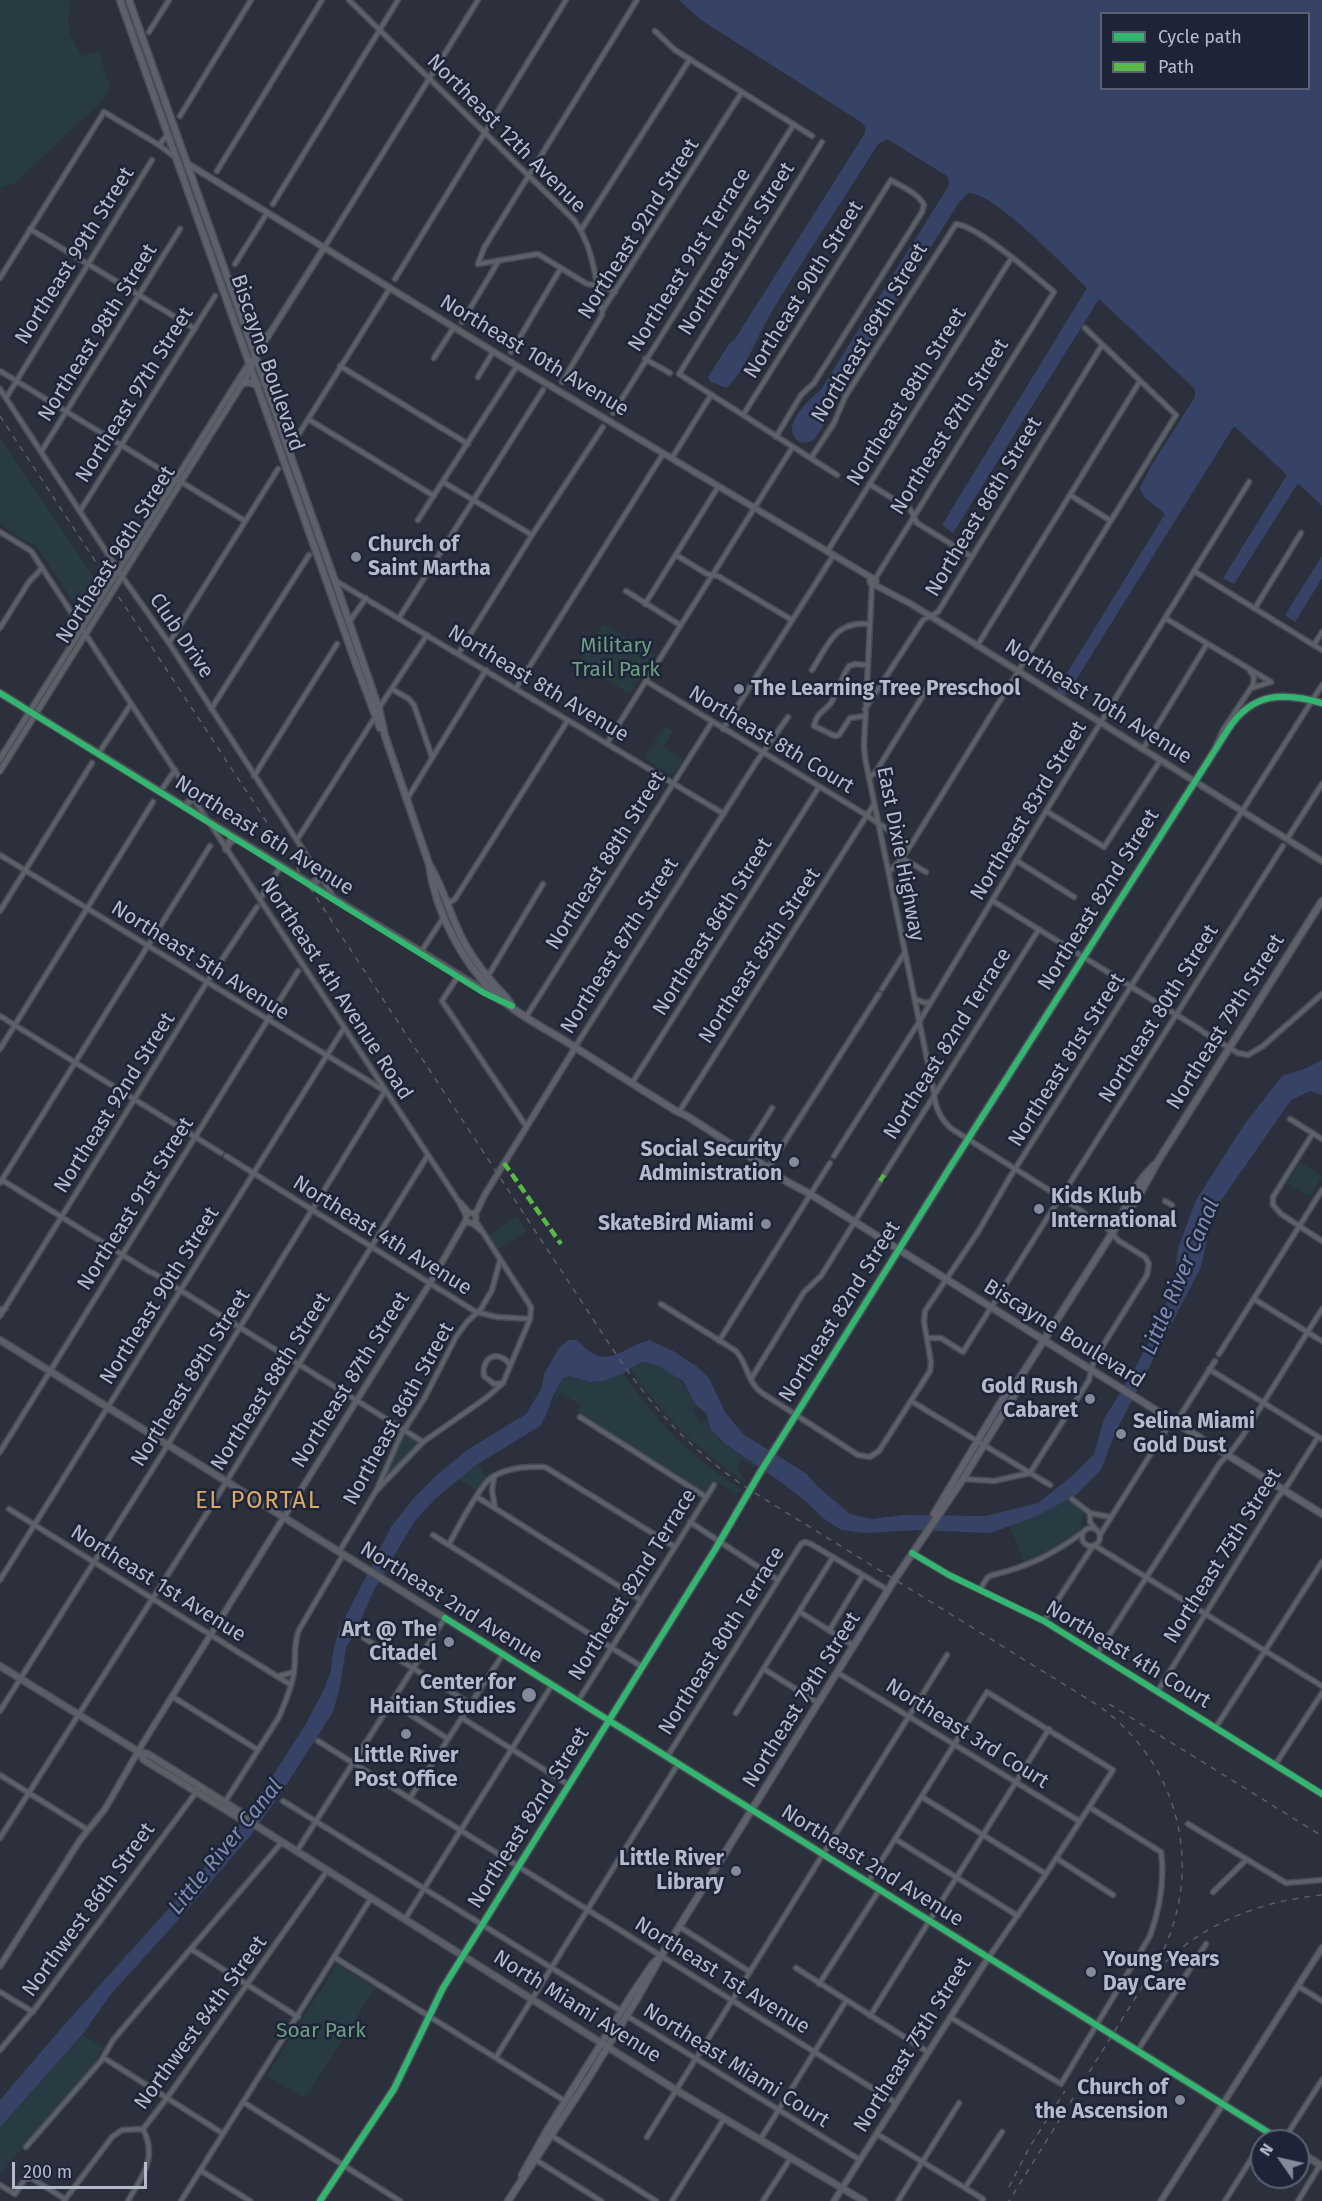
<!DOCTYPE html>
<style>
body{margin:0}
#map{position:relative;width:1322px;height:2201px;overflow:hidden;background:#2b303c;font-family:"Fira Sans",sans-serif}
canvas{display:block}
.legend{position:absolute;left:1100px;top:12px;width:210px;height:78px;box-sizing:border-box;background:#1e2437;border:2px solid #5b6073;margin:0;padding:8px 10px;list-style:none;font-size:18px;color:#b6bbcc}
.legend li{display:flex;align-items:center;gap:12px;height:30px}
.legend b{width:30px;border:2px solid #5b6073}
.north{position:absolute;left:1250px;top:2129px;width:60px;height:60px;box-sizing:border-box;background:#1e2437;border:2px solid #5b6073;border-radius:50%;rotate:304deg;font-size:16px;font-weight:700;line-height:24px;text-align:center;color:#b6bbcc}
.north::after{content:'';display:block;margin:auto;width:21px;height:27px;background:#858a9a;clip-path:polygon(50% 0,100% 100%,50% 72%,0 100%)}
.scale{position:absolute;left:12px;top:2162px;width:135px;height:27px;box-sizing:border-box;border:3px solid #b6bbcc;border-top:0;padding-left:8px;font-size:18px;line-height:21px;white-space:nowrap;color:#b6bbcc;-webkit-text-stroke:4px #1e2437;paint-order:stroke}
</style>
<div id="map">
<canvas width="1322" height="2201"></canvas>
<ul class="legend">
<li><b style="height:8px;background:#33b770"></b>Cycle path</li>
<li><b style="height:8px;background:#58b947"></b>Path</li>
</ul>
<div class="north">N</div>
<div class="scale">200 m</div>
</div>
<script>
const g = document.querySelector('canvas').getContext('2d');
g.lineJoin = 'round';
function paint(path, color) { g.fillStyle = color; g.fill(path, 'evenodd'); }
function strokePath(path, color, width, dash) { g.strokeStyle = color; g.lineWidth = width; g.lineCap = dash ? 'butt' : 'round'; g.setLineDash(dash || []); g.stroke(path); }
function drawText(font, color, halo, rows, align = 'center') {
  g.font = font + ' "Fira Sans",sans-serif'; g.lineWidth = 5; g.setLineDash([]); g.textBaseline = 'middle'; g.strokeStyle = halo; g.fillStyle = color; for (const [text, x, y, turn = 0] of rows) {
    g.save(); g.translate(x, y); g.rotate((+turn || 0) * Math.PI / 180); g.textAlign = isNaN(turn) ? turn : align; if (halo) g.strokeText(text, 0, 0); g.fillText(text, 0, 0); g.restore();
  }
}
paint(new Path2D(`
 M0 0H71C72 7 68 12 68 19 67 32 76 46 82 56L98 51 110 87 103 100 15 183 0 188Z
 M0 437 101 588 86 611 83 613 78 609 37 547 0 525Z
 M603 624 654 654 630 694 578 663Z
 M665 726 673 731 663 747 683 759 675 772 670 775 644 758Z
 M1300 1162 1322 1176 1310 1197 1287 1183Z
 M517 1216 527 1231 499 1249 489 1235Z
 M647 1362C675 1371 682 1380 696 1405L692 1409 700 1423 704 1422 707 1418C712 1440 739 1454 756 1465L754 1468 742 1460 737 1465 745 1482C695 1448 665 1418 630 1369L639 1363Z
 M623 1373C654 1420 693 1459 741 1489L737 1494 714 1481 706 1492H703L582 1415V1412L577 1411 580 1405 561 1393 555 1400 554 1399 558 1384 563 1378C573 1375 578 1379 588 1381 598 1383 613 1378 623 1373Z
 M404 1435C410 1435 417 1439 417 1446L385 1478Z
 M478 1464 488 1479 480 1492 458 1479Z
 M1070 1498 1085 1507 1079 1536 1026 1566 1009 1526 1035 1517Z
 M337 1964 375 1988 305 2099 267 2075Z
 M83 2035 104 2047 93 2066 0 2174V2126Z`), '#283a42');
paint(new Path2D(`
 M679 0H1322V506L1299 484 1296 486 1234 584 1223 578 1287 475 1234 426 1071 688 1063 698 1057 694 1056 691 1165 514 1145 498 1140 488 1151 466 1195 397V389L1099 299 953 533 942 525 1087 288C1066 268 993 191 968 193L958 204 836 396C830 410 825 426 815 438 806 448 791 441 792 428 793 416 810 398 820 391L948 187 949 181 947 176 887 139 878 144C842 202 803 259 768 318 757 337 743 375 726 388L711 382 708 377 729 344 735 339 865 133V126L861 122 701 20ZM1102 14H1308V88H1102Z
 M1322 556V578L1295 622 1285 615Z
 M1322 1060V1095L1310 1091 1291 1100 1213 1212 1201 1267 1115 1433 1101 1470 1076 1495 1035 1517 990 1533 916 1530 865 1533 841 1530 823 1518 804 1500 778 1480 725 1444 711 1429 706 1413 696 1405 683 1381 658 1366 647 1362 639 1363 622 1374 603 1381 590 1382 570 1376 563 1378C552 1392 550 1411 540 1426L476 1465 435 1499 414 1522 374 1590 355 1633 346 1648 340 1686 333 1712 279 1796 251 1835 179 1919 111 1994 82 2035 0 2127V2100L64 2025 197 1877 251 1810 307 1722 325 1687 331 1671 333 1652 339 1630 391 1527 413 1499 438 1474 467 1450 526 1414 542 1388 544 1374 559 1348 568 1340H577C607 1372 616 1350 649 1340L673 1351 696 1366 709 1378 725 1412 743 1434 807 1474 817 1486 850 1514 872 1519 904 1515 986 1516 1038 1503 1073 1475 1094 1454 1104 1419 1133 1372 1151 1338 1174 1285 1178 1248 1196 1200 1244 1125 1282 1076 1307 1068Z`), '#374366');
const minor = new Path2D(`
 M349 0 574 220C593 245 596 281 602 311
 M655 31 675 50 812 136
 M149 32 169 0
 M180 116 251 0
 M822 142 679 374 837 475
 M159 145 168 134
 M217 171 322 0
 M273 204 398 0
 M30 229 195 329
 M581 230 690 59
 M324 248 478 0
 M235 264 267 213
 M0 278 104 112 159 145 176 158
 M395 279 566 0
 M615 292 602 286 587 284 538 254 478 264 484 248 637 0
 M462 322 498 262
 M511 352 561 268
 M434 358 454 327
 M645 359 670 373
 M340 366 468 444
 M0 371 245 521
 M478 377 493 352
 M562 382 602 315V311L742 92
 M0 389 124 579 169 643 333 896
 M6 398 152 160
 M613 413 794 124
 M743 415 891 180C902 187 918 193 924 205L922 212 814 383 801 395 776 437
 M308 419 434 496
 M297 437 390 288
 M41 452 180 229
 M672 458 711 395
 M811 458 834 423 845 397 956 224C978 226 1035 276 1054 292L875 579
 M443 482 532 535
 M869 484 910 509 917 523 972 557
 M1070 495 1111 521
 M80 511 215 296
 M418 520 517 366
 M0 532 31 551 206 818
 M827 552 1012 257
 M676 555 707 574 718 576 792 620
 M1194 571 1322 650
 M336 581 724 814
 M872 584 864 745 865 758 934 1093C935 1108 940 1119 952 1129L1082 1211
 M626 591 680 625
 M645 604 718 487
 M1255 608 1301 533
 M399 618 543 390
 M1165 618 1271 682
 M350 621 366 598
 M0 628 29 582 42 568
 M169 643 278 469
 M1314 645 1322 632
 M977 646 1140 381
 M458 654 532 535 603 427
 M812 670C828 645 835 621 868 624
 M646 681 863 813 911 845
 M516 688 663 454
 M1252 688 1271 682
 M392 689 409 699 414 705 432 757
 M379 708 427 635
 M211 709 309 555
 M865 709 923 620 938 612 1102 345
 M865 716 850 718 839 735 835 736 814 726C816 714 824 711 831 703 838 692 841 678 849 666L855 664 867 665
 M723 729 833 556
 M607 743 792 448
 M1215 748 1223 730 1253 685 1254 677 1250 671
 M1143 749 1207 644
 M99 753 131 704
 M254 776 337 644
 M869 777 875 773 927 689 932 685
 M160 792 175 770
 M407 799 486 670
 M1046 811 1104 847 1160 761
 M211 825 459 1202 466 1216
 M1287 839 1322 784
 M297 840 375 717
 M0 855 385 1091
 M902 858 926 872
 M1017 861 1074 897
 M889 872 902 858 911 845 1176 415 1085 328
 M260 899 281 866
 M993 901 1201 1030
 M447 904 455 899 568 720
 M0 911 92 763
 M421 952 443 918
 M458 976 442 1001 526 1126
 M488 976 543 884
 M882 989 905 952
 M915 999 925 1003 930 1002
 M0 1016 221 1153
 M526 1017 712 722
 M1203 1032 1238 1053 1248 1055 1263 1046 1322 994
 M575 1047 757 761 788 717
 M0 1049 153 802
 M632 1083 819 787
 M679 1112 874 804
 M1290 1119 1322 1139
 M1313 1133 1273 1197V1205L1281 1214 1322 1241
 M744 1153 772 1108
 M226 1156 476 1312 497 1317 530 1319
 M834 1156 919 1022 1046 811 1249 482
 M768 1168 879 994
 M884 1175 1039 929
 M2 1180 150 1272
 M0 1183 210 846
 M1061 1197 1283 846
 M1165 1201 1172 1205
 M460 1202 470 1213
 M472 1223 480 1230
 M153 1273 423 1442
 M1254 1299 1322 1341
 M661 1304 736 1351C748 1364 747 1382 762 1393L858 1455 870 1457 879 1451 930 1371 931 1362 924 1322 925 1311 978 1232 1010 1177 1322 685
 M0 1316 207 982 257 907
 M927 1338H941L963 1352 1056 1204
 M719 1341 830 1163
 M1219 1354 1322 1190
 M1209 1369 1322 1439
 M751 1379 804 1292 821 1276 880 1181
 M503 1383 494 1384 484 1376C481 1356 499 1349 510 1365
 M911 1401 1050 1485
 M580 1417 706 1497
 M0 1452 298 971
 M494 1477 492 1490 495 1508
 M963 1479 994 1481 1030 1473 1089 1380 1094 1360 1147 1275 1149 1264 1145 1257 1119 1241 1105 1226 1084 1213
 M376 1491 423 1442 486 1398 503 1383 530 1319 531 1307 475 1220
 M477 1497 641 1600
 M1072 1499 1090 1513V1522L1094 1527
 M9 1509 291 1685
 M1090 1513 1110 1517
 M690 1522 778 1580
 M1082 1537a9 9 0 1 1 18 0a9 9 0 1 1-18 0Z
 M433 1535 642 1667
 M1100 1535 1167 1428 1180 1416 1215 1361
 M449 1544C456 1531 480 1485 491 1478 507 1467 527 1466 545 1467L675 1547
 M1094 1545 1322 1686
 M339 1552 376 1491 401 1435 424 1399 456 1337 467 1322 481 1309 492 1290 500 1260
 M0 1580 344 1028
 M980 1589 988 1577 993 1575C1029 1566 1052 1555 1082 1533
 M800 1612 854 1646
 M1044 1621 1093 1546
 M829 1631 863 1575
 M364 1638 471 1704
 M1097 1654 1220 1463 1233 1449 1242 1437 1322 1309
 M764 1669 818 1703
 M838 1673 1079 1821
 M279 1676 294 1672
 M1157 1692 1278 1497 1289 1483 1318 1437
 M173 1697 258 1750
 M578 1701 714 1485
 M391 1702 448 1739
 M0 1711 164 1451 385 1091
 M736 1713 833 1557
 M462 1718 569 1785
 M1216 1727 1322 1562
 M318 1741 896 2103
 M667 1757 801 1544 805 1542 811 1544 888 1590
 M1275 1765 1322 1693
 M0 1775 88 1830
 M922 1797 1046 1874
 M410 1798 503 1654
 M283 1801 621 2011
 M225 1802 279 1717C285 1703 292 1687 294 1672 296 1656 293 1644 299 1630L343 1555
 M1188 1824 1286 1883 1322 1880
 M0 1838 207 1513 428 1155
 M895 1839 1018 1916
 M297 1851 445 1618
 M1056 1858 1113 1895
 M868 1882 987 1692 1113 1770 1046 1874 989 1957
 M1213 1892 1246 1860
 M405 1919 552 1685
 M680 1927 750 1972
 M191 1949 298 2017
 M334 1957 565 2101
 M796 1968 928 2052
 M819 1984 880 1889
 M1298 1986 1322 2001
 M0 1992 33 2012
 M627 2016 860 2160
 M870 2016 1049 1729
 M950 2017 1061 2084 1150 1936C1160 1908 1165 1881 1161 1852L1089 1807
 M0 2050 37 2006 200 1787
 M1138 2050 1206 1944
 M496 2057 678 1764
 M104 2058 222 2133
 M243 2102 400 2201
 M877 2134 983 2199 982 2201
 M552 2136 656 2201
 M647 2137 947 1655
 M760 2140 846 2001
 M1283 2141 1322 2080
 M26 2147 101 2061 113 2040 282 1842
 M536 2160 601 2201
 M200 2170 250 2201
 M0 2185 15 2194 25 2179 31 2178 65 2199
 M965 2188 1002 2132
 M64 2201 112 2137 122 2130 143 2129
 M128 2201C142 2176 158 2158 143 2129L167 2098 327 1871
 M181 2201 371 1898
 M672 2201 724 2119
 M763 2201 790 2159
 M898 2201 959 2103
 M1225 2201 1268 2132
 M1298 2201 1320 2165`);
const tertiary = new Path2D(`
 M188 164 517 366 872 578
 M870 581a3 3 0 1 1 6 0a3 3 0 1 1-6 0Z
 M873 584 911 604 1322 861
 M0 759 251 360
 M0 771 251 370 256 355 324 248
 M466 1218a5 5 0 1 1 10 0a5 5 0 1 1-10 0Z
 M475 1215 484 1196 575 1048
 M0 1311 5 1308
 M912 1553 949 1575 1044 1621 1322 1794
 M0 1966 80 1840 105 1809 143 1743 430 1283 466 1220
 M834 2201 988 1958
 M1161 2201 1322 1948`);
const secondary = new Path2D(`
 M0 693 501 1001
 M185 807 193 797
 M226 849 230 841 237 839
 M310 884 317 881 319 874
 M0 1340 1282 2141
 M0 1666 139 1752 144 1760 239 1818H244L676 2090 864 2201
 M139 1752 148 1754 242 1813 244 1818
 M1298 2151 1322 2166`);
const primary = new Path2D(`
 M120 0 356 664 380 728
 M129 0 335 581 379 709 385 736 429 864C445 890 451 920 466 946 474 959 484 973 494 984 501 992 507 997 512 1006
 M249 334 255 337 268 336
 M242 384 247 382 258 385
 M429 864C435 911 462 963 497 996 518 1015 546 1029 570 1044 606 1067 642 1090 678 1112L687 1116 771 1170C781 1181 797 1186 810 1194L1322 1514
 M1121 1217C1128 1198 1139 1180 1154 1165
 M934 1514 1008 1390 1016 1384 1118 1224 1137 1199 1158 1161 1322 901
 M522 2175 546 2132 631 1996 652 1965 659 1958
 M320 2201 394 2089 443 1988 716 1548 761 1471 949 1169 1229 728C1253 692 1284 692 1322 703
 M508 2201 588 2079 638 1997 661 1956 895 1579 963 1479 1015 1394 1016 1384`);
strokePath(minor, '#484b54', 7);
strokePath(tertiary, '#484b54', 8);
strokePath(secondary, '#484b54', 9);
strokePath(primary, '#494d58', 9);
strokePath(minor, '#5c6069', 4);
strokePath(tertiary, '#5c6069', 5);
strokePath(secondary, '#5b5d67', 6);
strokePath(primary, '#5e616b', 6);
strokePath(new Path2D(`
 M0 416 614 1351C654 1410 690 1450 750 1490L1099 1706C1182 1766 1206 1873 1157 1963L1009 2201
 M1109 1704 1322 1836
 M1157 1971C1200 1924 1260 1901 1322 1895
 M1009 2187 1029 2148 1065 2091`), '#5a5e67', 1.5, [6, 6]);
strokePath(new Path2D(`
 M504 1163 561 1244
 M880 1181 884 1175`), '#58b947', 4.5, [9, 4.5]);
strokePath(new Path2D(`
 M0 693 484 993 512 1006
 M912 1553 949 1575 1044 1621 1322 1794
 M445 1618 1282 2141
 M320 2201 394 2089 443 1988 716 1548 761 1471 949 1169 1229 728C1253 692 1284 692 1322 703`), '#33b770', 6);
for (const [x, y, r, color] of [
 [356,557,6,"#858a9a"],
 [739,689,6,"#858a9a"],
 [794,1162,6,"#858a9a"],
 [1039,1209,6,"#858a9a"],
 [766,1224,6,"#858a9a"],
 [1090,1399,6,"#858a9a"],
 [1121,1434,6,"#858a9a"],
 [449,1642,6,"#858a9a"],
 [529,1695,8,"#858a9a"],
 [406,1734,6,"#858a9a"],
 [736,1871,6,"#858a9a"],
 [1091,1972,6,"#858a9a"],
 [1180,2100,6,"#858a9a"]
]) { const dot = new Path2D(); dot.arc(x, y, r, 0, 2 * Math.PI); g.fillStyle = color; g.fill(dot); strokePath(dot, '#1e2437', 2); }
drawText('21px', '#b6bbcc', '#1e2437', [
 ["Northeast 12th Avenue",506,134,45],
 ["Northeast 92nd Street",639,229,-58],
 ["Northeast 91st Street",737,249,-58],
 ["Northeast 99th Street",75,256,-58],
 ["Northeast 91st Terrace",690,260,-58],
 ["Northeast 90th Street",804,290,-58],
 ["Northeast 98th Street",98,333,-58],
 ["Northeast 89th Street",870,333,-59],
 ["Northeast 10th Avenue",534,356,31],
 ["Biscayne Boulevard",267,363,71],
 ["Northeast 97th Street",135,395,-58],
 ["Northeast 88th Street",907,397,-58],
 ["Northeast 87th Street",950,427,-58],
 ["Northeast 86th Street",984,507,-59],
 ["Northeast 96th Street",116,555,-58],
 ["Club Drive",181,636,56],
 ["Northeast 8th Avenue",538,684,31],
 ["Northeast 10th Avenue",1098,702,32],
 ["Northeast 8th Court",771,740,31],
 ["Northeast 83rd Street",1029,811,-59],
 ["Northeast 6th Avenue",264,836,32],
 ["East Dixie Highway",900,854,79],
 ["Northeast 88th Street",606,861,-58],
 ["Northeast 82nd Street",1099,900,-58],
 ["Northeast 86th Street",713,927,-58],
 ["Northeast 87th Street",620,946,-58],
 ["Northeast 85th Street",760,956,-57],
 ["Northeast 5th Avenue",200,961,32],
 ["Northeast 4th Avenue Road",336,989,57],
 ["Northeast 80th Street",1159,1014,-58],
 ["Northeast 79th Street",1226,1022,-58],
 ["Northeast 82nd Terrace",948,1044,-58],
 ["Northeast 81st Street",1067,1060,-58],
 ["Northeast 92nd Street",115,1103,-58],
 ["Northeast 91st Street",136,1204,-58],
 ["Northeast 4th Avenue",382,1236,32],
 ["Northeast 90th Street",160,1296,-58],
 ["Northeast 82nd Street",840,1312,-58],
 ["Biscayne Boulevard",1064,1334,32],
 ["Northeast 89th Street",191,1378,-58],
 ["Northeast 87th Street",351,1380,-58],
 ["Northeast 88th Street",271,1382,-58],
 ["Northeast 86th Street",399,1414,-61],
 ["Northeast 75th Street",1223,1556,-58],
 ["Northeast 1st Avenue",158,1584,32],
 ["Northeast 82nd Terrace",633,1585,-58],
 ["Northeast 2nd Avenue",451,1603,32],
 ["Northeast 80th Terrace",722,1641,-58],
 ["Northeast 4th Court",1128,1655,31],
 ["Northeast 79th Street",802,1700,-58],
 ["Northeast 3rd Court",967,1734,32],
 ["Northeast 82nd Street",529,1818,-58],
 ["Northeast 2nd Avenue",872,1866,32],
 ["Northwest 86th Street",89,1910,-54],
 ["Northeast 1st Avenue",722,1976,32],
 ["North Miami Avenue",577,2007,32],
 ["Northwest 84th Street",201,2023,-54],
 ["Northeast 75th Street",913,2045,-58],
 ["Northeast Miami Court",736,2066,32]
]);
drawText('bold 21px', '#b6bbcc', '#1e2437', [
 ["Church of",368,545,"left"],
 ["Saint Martha",368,569,"left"],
 ["The Learning Tree Preschool",751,689,"left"],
 ["Social Security",782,1150],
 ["Administration",782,1174],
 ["Kids Klub",1051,1197,"left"],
 ["International",1051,1221,"left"],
 ["SkateBird Miami",754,1224],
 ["Gold Rush",1078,1387],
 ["Cabaret",1078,1411],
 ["Selina Miami",1133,1422,"left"],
 ["Gold Dust",1133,1446,"left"],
 ["Art @ The",437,1630],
 ["Citadel",437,1654],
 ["Center for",516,1683],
 ["Haitian Studies",516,1707],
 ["Little River",406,1756,"center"],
 ["Post Office",406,1780,"center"],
 ["Little River",724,1859],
 ["Library",724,1883],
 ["Young Years",1103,1960,"left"],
 ["Day Care",1103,1984,"left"],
 ["Church of",1168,2088],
 ["the Ascension",1168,2112]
], 'right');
drawText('21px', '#6c9e7f', '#1e2437', [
 ["Military",616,646],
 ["Trail Park",616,670],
 ["Soar Park",321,2031]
]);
drawText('italic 22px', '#7c8cb4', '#1e2437', [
 ["Little River Canal",1181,1277,-67],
 ["Little River Canal",226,1847,-51]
]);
g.letterSpacing = '1.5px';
drawText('24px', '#daa962', '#1e2437', [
 ["EL PORTAL",258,1501]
]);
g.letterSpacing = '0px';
</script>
